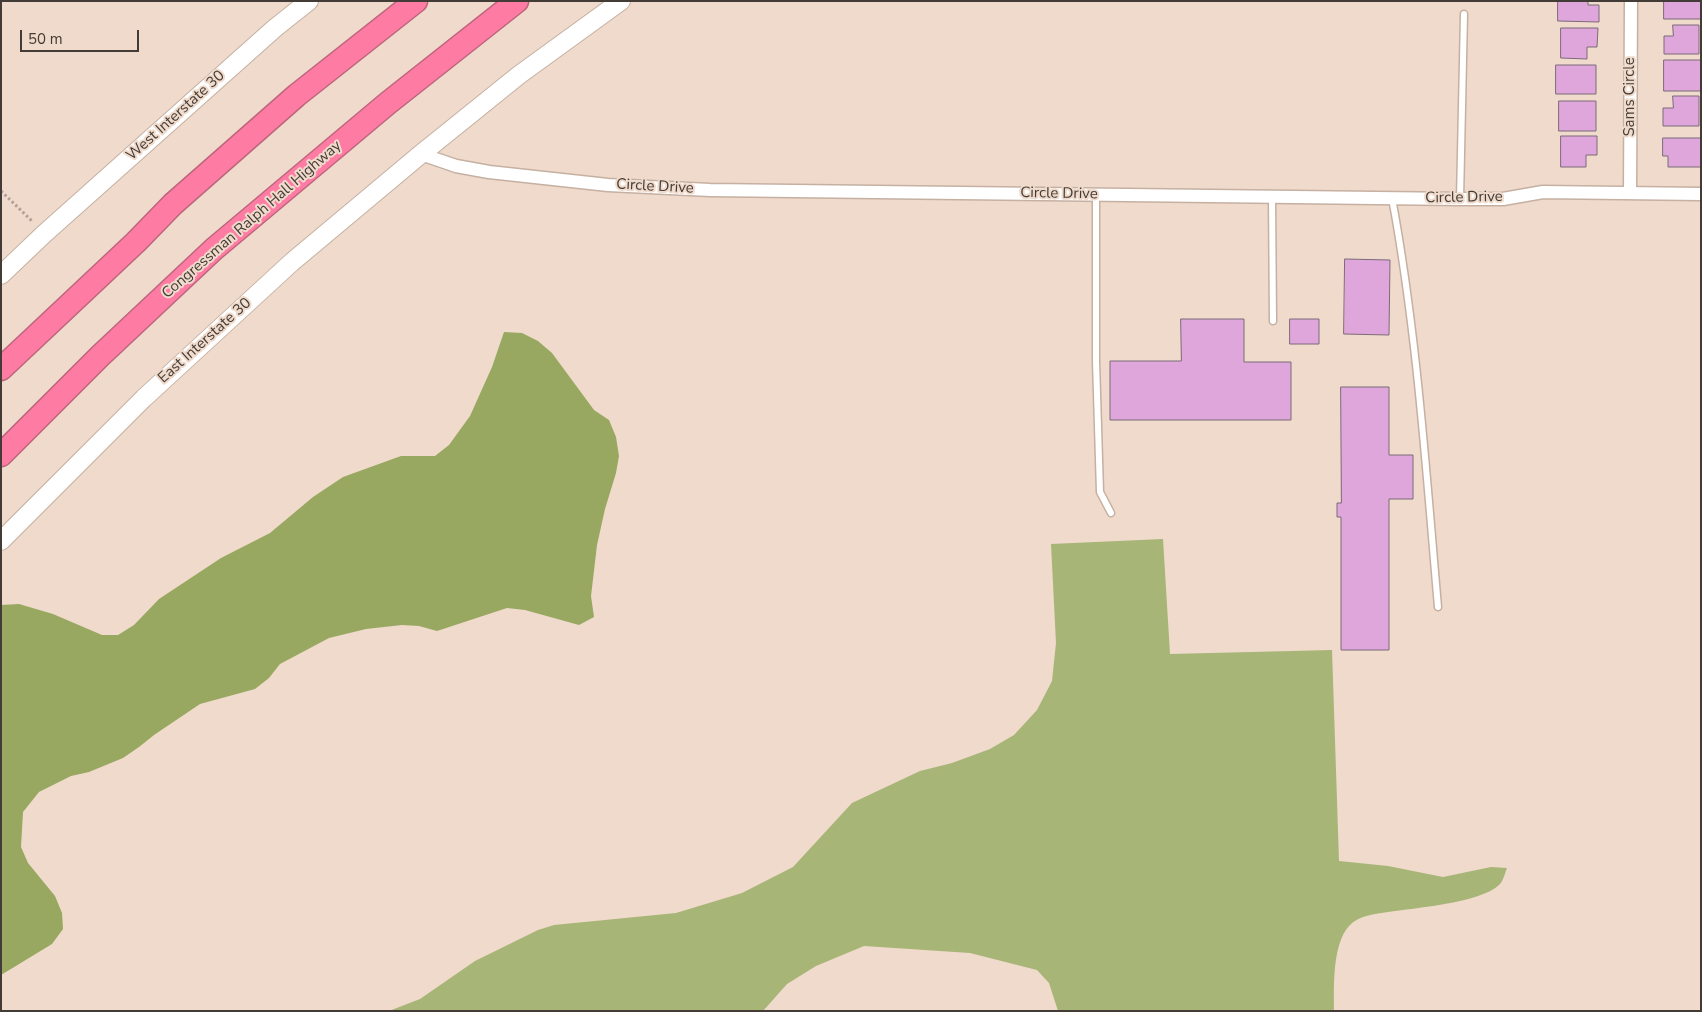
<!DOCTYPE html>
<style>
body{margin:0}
#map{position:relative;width:1702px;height:1012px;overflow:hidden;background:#efdacb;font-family:"Nunito Sans",sans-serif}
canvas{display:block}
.frame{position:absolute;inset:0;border:2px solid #433b35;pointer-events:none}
.scale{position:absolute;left:20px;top:30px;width:119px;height:22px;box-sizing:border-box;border:2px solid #433b35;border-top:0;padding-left:6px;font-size:15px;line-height:18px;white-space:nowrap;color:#433b35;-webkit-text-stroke:4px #efdacb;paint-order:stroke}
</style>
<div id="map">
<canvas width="1702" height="1012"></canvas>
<div class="frame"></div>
<div class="scale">50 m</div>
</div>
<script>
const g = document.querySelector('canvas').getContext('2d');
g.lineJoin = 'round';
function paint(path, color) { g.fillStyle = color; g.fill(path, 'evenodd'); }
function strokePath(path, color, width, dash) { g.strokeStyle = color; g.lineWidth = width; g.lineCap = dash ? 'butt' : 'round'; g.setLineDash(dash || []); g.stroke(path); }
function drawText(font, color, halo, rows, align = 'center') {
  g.font = font + ' "Nunito Sans",sans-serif'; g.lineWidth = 4; g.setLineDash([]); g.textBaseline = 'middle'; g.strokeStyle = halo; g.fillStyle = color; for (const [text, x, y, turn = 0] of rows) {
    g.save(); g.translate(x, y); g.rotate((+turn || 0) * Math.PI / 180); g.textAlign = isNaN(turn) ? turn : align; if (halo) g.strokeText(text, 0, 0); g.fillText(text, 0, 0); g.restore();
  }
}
paint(new Path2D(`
 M1163 539 1170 654 1332 650 1339 861 1388 866 1443 877 1491 867 1507 868C1505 873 1503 882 1499 885 1480 903 1414 908 1388 912 1375 914 1359 915 1349 926 1332 945 1334 987 1334 1011H1058L1049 983 1037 970 970 953 864 946 816 966 787 984 763 1011H389L420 999 475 961 538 930 554 925 676 913 742 893 793 867 852 803 920 771 952 763 990 749 1014 735 1037 710 1052 681 1056 643 1051 544Z`), '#a7b577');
paint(new Path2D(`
 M504 332 522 333 538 341 552 353 594 410 609 420 616 437 619 456 616 473 605 509 597 545 591 596 594 617 579 625 525 610 507 608 437 631 419 626 402 625 366 629 329 638 280 664 269 678 255 689 200 704 154 735 139 747 123 758 89 772 71 776 39 792 23 812 21 847 28 863 55 896 62 913 63 929 52 944 1 975V605L19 604 53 614 102 635H118L134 625 159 599 221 558 270 533 313 497 343 477 401 456H435L449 445 470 416 492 367Z`), '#98a861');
const building = new Path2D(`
 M1558 1H1588V5H1599V22L1558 21Z
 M1664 1H1701V19H1664Z
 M1673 25H1699V54H1664V36H1673Z
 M1561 28H1598L1597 47H1587V59L1561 58Z
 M1664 60H1701V91H1664Z
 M1556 65H1596V94H1556Z
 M1673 96H1699V126H1663V108H1673Z
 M1559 101H1596V131H1559Z
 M1561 136H1597V155H1586V167H1561Z
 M1663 138H1701V167H1668V156H1663Z
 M1345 259 1390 260 1389 335 1344 334Z
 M1181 319H1244V362H1291V420H1110V361H1181Z
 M1290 319H1319V344H1290Z
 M1341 387H1389V455H1413V499H1389V650H1341V517H1337V503H1341Z`);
paint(building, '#dfa6db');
strokePath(building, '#7b6a79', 1);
const service = new Path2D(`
 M1096 194V361L1100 492 1111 513
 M1272 197 1273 321
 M1392 198C1417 333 1426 470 1438 607
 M1460 199 1464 14`);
const minor = new Path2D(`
 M421 154 456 166 489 172 608 185 710 190 1460 199H1503L1543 192 1701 194
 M1630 193 1631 1`);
const secondary = new Path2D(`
 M1 275 44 234 275 28 309 1
 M1 541 144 398 292 262 421 154 519 75 621 1`);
const motorway = new Path2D(`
 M1 369 136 242 173 204 297 95 416 1
 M1 455 100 356 214 249 388 103 517 1`);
strokePath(service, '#c5b0a2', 9);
strokePath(minor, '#c5b0a2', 15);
strokePath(secondary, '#c5b0a2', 20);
strokePath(motorway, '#bd657c', 25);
strokePath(new Path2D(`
 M1 191 33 222`), '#b2a196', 3, [2.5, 2.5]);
strokePath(service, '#fff', 6);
strokePath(minor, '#fff', 12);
strokePath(secondary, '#fff', 18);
strokePath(motorway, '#fe7ba3', 22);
drawText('15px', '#433b35', '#efdacb', [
 ["Sams Circle",1630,97,-90],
 ["West Interstate 30",176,116,-42],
 ["Circle Drive",655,187,3],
 ["Circle Drive",1059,194,1],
 ["Circle Drive",1464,198,-1],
 ["Congressman Ralph Hall Highway",252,220,-41],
 ["East Interstate 30",205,341,-42]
]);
</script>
